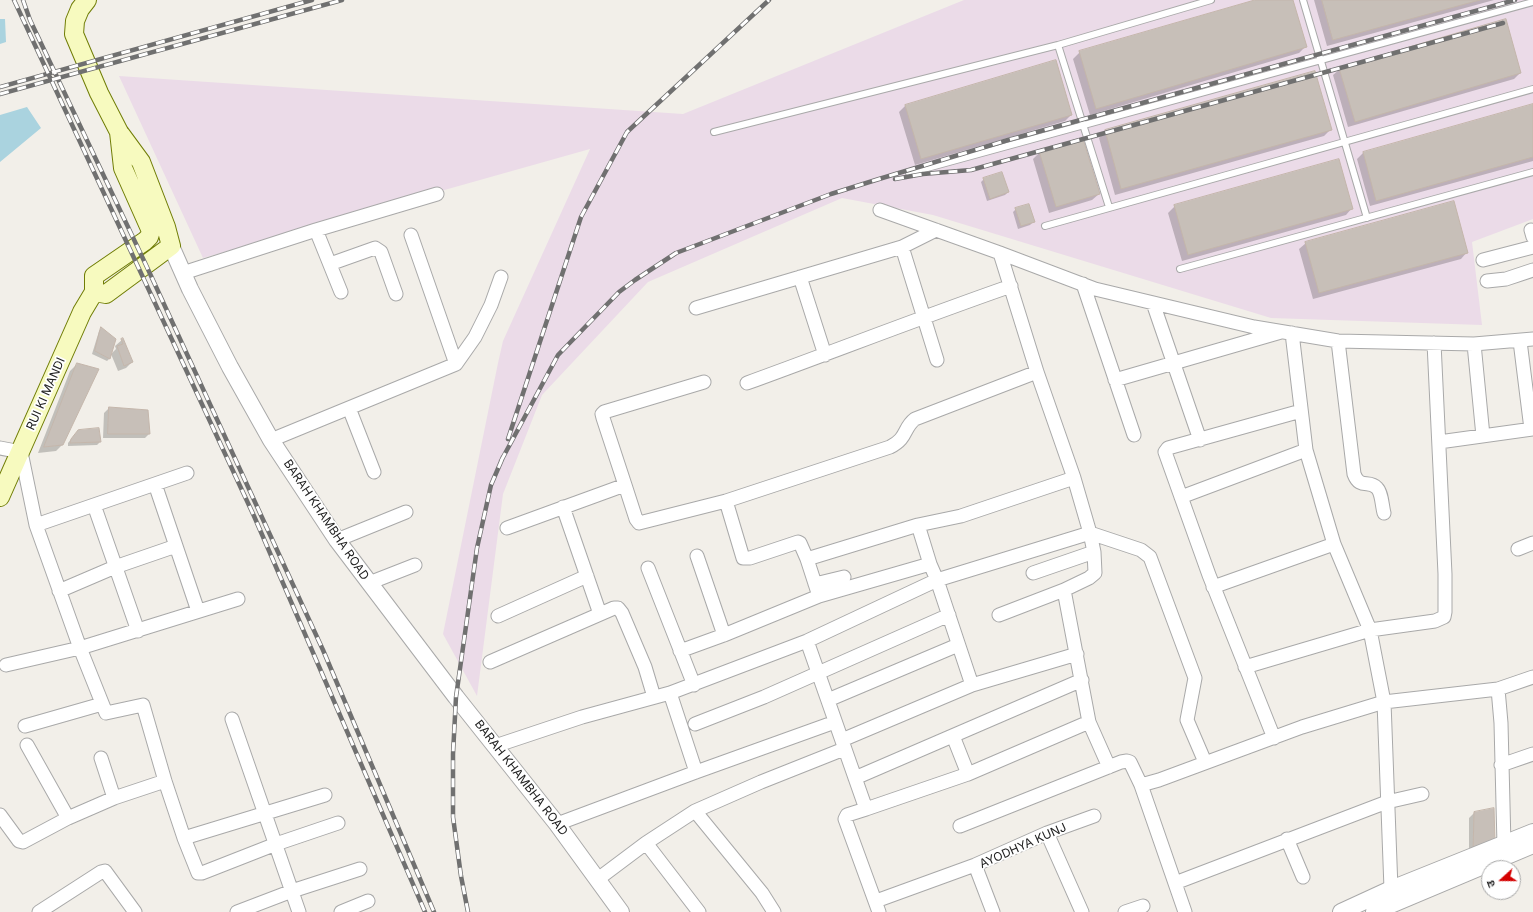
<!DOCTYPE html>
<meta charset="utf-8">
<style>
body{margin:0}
#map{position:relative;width:1533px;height:912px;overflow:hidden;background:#f2efe9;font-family:Inter,"Noto Sans Devanagari",sans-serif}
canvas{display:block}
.north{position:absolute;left:1481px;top:860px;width:40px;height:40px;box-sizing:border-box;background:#fff;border:1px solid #a7a7a7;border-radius:50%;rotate:249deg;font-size:11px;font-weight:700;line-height:16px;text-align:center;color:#222}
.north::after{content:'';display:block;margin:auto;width:14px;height:18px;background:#d40000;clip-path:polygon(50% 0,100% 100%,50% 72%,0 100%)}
</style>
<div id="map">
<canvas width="1533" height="912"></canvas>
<div class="north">उ</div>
</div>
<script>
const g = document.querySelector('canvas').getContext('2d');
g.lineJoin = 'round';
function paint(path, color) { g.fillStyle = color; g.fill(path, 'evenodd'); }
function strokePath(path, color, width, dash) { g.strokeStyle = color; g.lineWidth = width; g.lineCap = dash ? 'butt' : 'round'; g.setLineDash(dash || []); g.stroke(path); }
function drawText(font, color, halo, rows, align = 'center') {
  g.font = font + ' Inter,sans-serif'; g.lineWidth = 3.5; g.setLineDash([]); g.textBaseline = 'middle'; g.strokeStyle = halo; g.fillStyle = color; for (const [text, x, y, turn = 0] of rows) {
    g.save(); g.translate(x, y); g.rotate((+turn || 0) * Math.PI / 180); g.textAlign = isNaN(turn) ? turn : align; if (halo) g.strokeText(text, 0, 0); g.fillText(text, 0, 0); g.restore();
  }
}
paint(new Path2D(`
 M964 0H1533V219L1472 242 1482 325 1271 318 933 215 842 198 648 282 542 395 503 494 477 696 443 634 498 363 503 341 590 149 203 258 119 76 683 114Z`), '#ebdbe8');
paint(new Path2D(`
 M0 19H5L6 42 0 44Z
 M27 107 41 128 0 162V115Z`), '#aad3df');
paint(new Path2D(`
 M1258 0H1292L1305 47 1299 53 1090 115 1073 59 1080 52Z
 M1314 0H1494L1327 46Z
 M1340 69 1520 73 1514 79 1348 127 1333 75Z
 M1314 73 1330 130 1324 136 1115 195 1099 138 1105 131Z
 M906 105 1071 115 1065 121 915 165 899 112Z
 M1533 105V161L1370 206 1357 159 1363 153Z
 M1040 152 1099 194 1092 200 1049 213 1033 159Z
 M984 179 1008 192 1005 195 987 201 981 182Z
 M1175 206 1352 208 1346 215 1182 261 1168 213Z
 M1016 209 1033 222 1030 225 1018 229 1013 212Z
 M1306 243 1467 252 1461 259 1313 299 1299 249Z
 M101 328 110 358 107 361 92 354 99 331Z
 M123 339 132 362 126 368 118 371 111 354 116 349 115 346Z
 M77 364 62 445 56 451 38 453 70 371Z
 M109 408 149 434 145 438H103L104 413Z
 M98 429 100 442 97 445 68 446V443L75 434Z
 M1474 813 1494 844 1469 856V818Z`), '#0003');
const building = new Path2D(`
 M1255 0H1293L1307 47 1096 109 1079 51Z
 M1322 0H1480L1333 40Z
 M1506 19 1521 73 1355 122 1339 68Z
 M1056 60 1072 115 921 159 905 105Z
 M1315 71 1332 130 1121 189 1105 130Z
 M1533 104V157L1376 201 1363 152Z
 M1083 139 1100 194 1056 207 1039 151Z
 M1339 159 1353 209 1188 255 1174 205Z
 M1002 172 1009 192 990 199 983 178Z
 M1454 201 1468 253 1319 293 1305 242Z
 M1029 204 1035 222 1021 226 1015 208Z
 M101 327 116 339 110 359 95 351Z
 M123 338 133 362 124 366 117 346 123 344 121 339Z
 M77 363 99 369 63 445 44 447Z
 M109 407 148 410 150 434H108Z
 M99 428 101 442 70 443 71 439 78 430Z
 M1494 808 1495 844 1473 852 1474 812Z`);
paint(building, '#c7bfb8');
strokePath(building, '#c4b6ab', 1);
const service = new Path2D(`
 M1303 0 1367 218
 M1058 45 1109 207
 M714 132 1058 45 1211 0
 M909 173 1533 2
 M1045 226 1533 89
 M1180 269 1533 172`);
const minor = new Path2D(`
 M880 210 1000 253 1095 289 1254 327 1338 341 1474 344 1533 339
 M316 230 341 292
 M1531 230 1533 237
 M411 235 456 364
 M902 247 937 360
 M1483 260 1533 247
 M330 264 375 248 381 252 396 294
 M183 273 316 230 437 194
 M800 277 825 355
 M1487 281 1506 279 1533 270
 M1083 284 1134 435
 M1153 303 1200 440
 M696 308 902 247 936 230
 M1292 333 1306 450 1334 544 1370 630 1384 702 1391 889
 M1338 341 1354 474C1360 490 1369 479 1377 488 1382 493 1382 506 1384 513
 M1520 341 1531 429
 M1474 344 1483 436
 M1115 380 1281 332
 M747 383C835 351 922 317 1011 286
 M349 408 374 472
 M271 440 456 364 475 337 491 305 501 277
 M1439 442 1533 429
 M0 448 21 452 36 525
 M187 473 36 525 80 648 238 599
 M155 484 198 611
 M625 485 636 519 639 523 726 501 890 447C908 438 903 428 915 419L1037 372
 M1181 497 1306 450
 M94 505 138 631
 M563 507 600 614
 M507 528 625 485 603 418 602 414 604 412 704 382
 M1090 533 1141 550 1150 557 1195 678 1187 720 1205 762
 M337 540 406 512
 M1518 549 1533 543
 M697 556 724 635
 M807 559 918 525 961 516 1074 478
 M648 568 694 685
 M1033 573 1094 552
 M369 583 415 565
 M815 584 844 577
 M1213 587 1334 544
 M1064 590 1089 578 1095 573 1094 552 1090 533
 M59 591 115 567 176 546
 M819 596 930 564 918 525
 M999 615 1064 590 1089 722 1109 767
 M498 616 587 576
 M807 641 866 809 968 774 953 736
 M680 651 724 635 819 596 807 559 800 543 798 542 750 558H743L726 501
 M490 662 614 608H618L622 613 645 667 654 697
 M6 665 80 648 106 713 143 705 165 781 184 838 198 873H202L276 844 338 823
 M1245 667 1370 630 1435 621 1444 617 1445 612V574L1434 343
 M972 685 937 580 1090 533 1074 478 1037 372 1000 253
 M1498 689 1501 723 1504 845
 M670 693 807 641 937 580 930 564
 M828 700 958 645
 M232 719 299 912
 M695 724 764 697 949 615
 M25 726 102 704
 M1274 738 1209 575 1165 452 1168 448 1301 411
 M842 740 972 685 1077 654
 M27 745 68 818
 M495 746 582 717 670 693 696 772
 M101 758 114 798
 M1501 765 1533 754
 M968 774 1089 722
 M855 778 1082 680
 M1141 785 1159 780 1302 727 1384 702 1498 689 1533 677
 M866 809 847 815 845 819 879 912
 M695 811 762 893 774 912
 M0 815 19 841 23 842 68 818 114 798 165 781
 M557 824 696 772 835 722
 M960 826 1121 762 1127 761 1130 762 1141 785 1185 912
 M1047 833 1082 912
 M184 838 325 795
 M1287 839 1303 877
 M646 843 699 912
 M975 865 993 912
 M598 879 646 843 695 811 761 782 844 749
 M1175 883 1387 802 1422 794
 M876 901 975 865 1047 833 1094 816
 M39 912 101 872 105 871 135 912
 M237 912 292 891 360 869
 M341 912 368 901
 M1125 912 1143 906`);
const tertiary = new Path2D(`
 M171 246 190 289 230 367 271 440 337 540 456 697 557 824 621 912
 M1341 912 1391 889 1533 832
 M1374 912 1533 845`);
const secondary = new Path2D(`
 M87 0 80 9 75 21 74 34 99 93 119 132 141 162 166 227 171 246 106 294 94 292
 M0 497 82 312 94 292V276L145 241 149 237 151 231 123 168 119 132`);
strokePath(service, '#a9a9a9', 8);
strokePath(minor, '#a9a9a9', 15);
strokePath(tertiary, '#a9a9a9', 18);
strokePath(secondary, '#707d05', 20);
strokePath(service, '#fff', 6);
strokePath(minor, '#fff', 13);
strokePath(tertiary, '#fff', 16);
strokePath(secondary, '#f7fabf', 18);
const rail = new Path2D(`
 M14 0 254 516 425 912
 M23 0 30 20 146 265 323 650 434 912
 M0 87 312 0
 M0 94 342 0
 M895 179 923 174 971 170 1503 23
 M508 439 581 217 627 132 769 0
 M501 461 558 355 619 292 635 280 676 253 831 194 879 179 1008 140 1515 0
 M468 912 461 876 453 817V754L456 697 477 548 491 485 503 457`);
strokePath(rail, '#707070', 4.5);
strokePath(rail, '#fff', 3, [9]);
drawText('12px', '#222', '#fff', [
 ["RUI KI MANDI",46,394,-66],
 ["BARAH KHAMBHA ROAD",326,520,56],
 ["BARAH KHAMBHA ROAD",521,778,52],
 ["AYODHYA KUNJ",1023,846,-24]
]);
</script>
